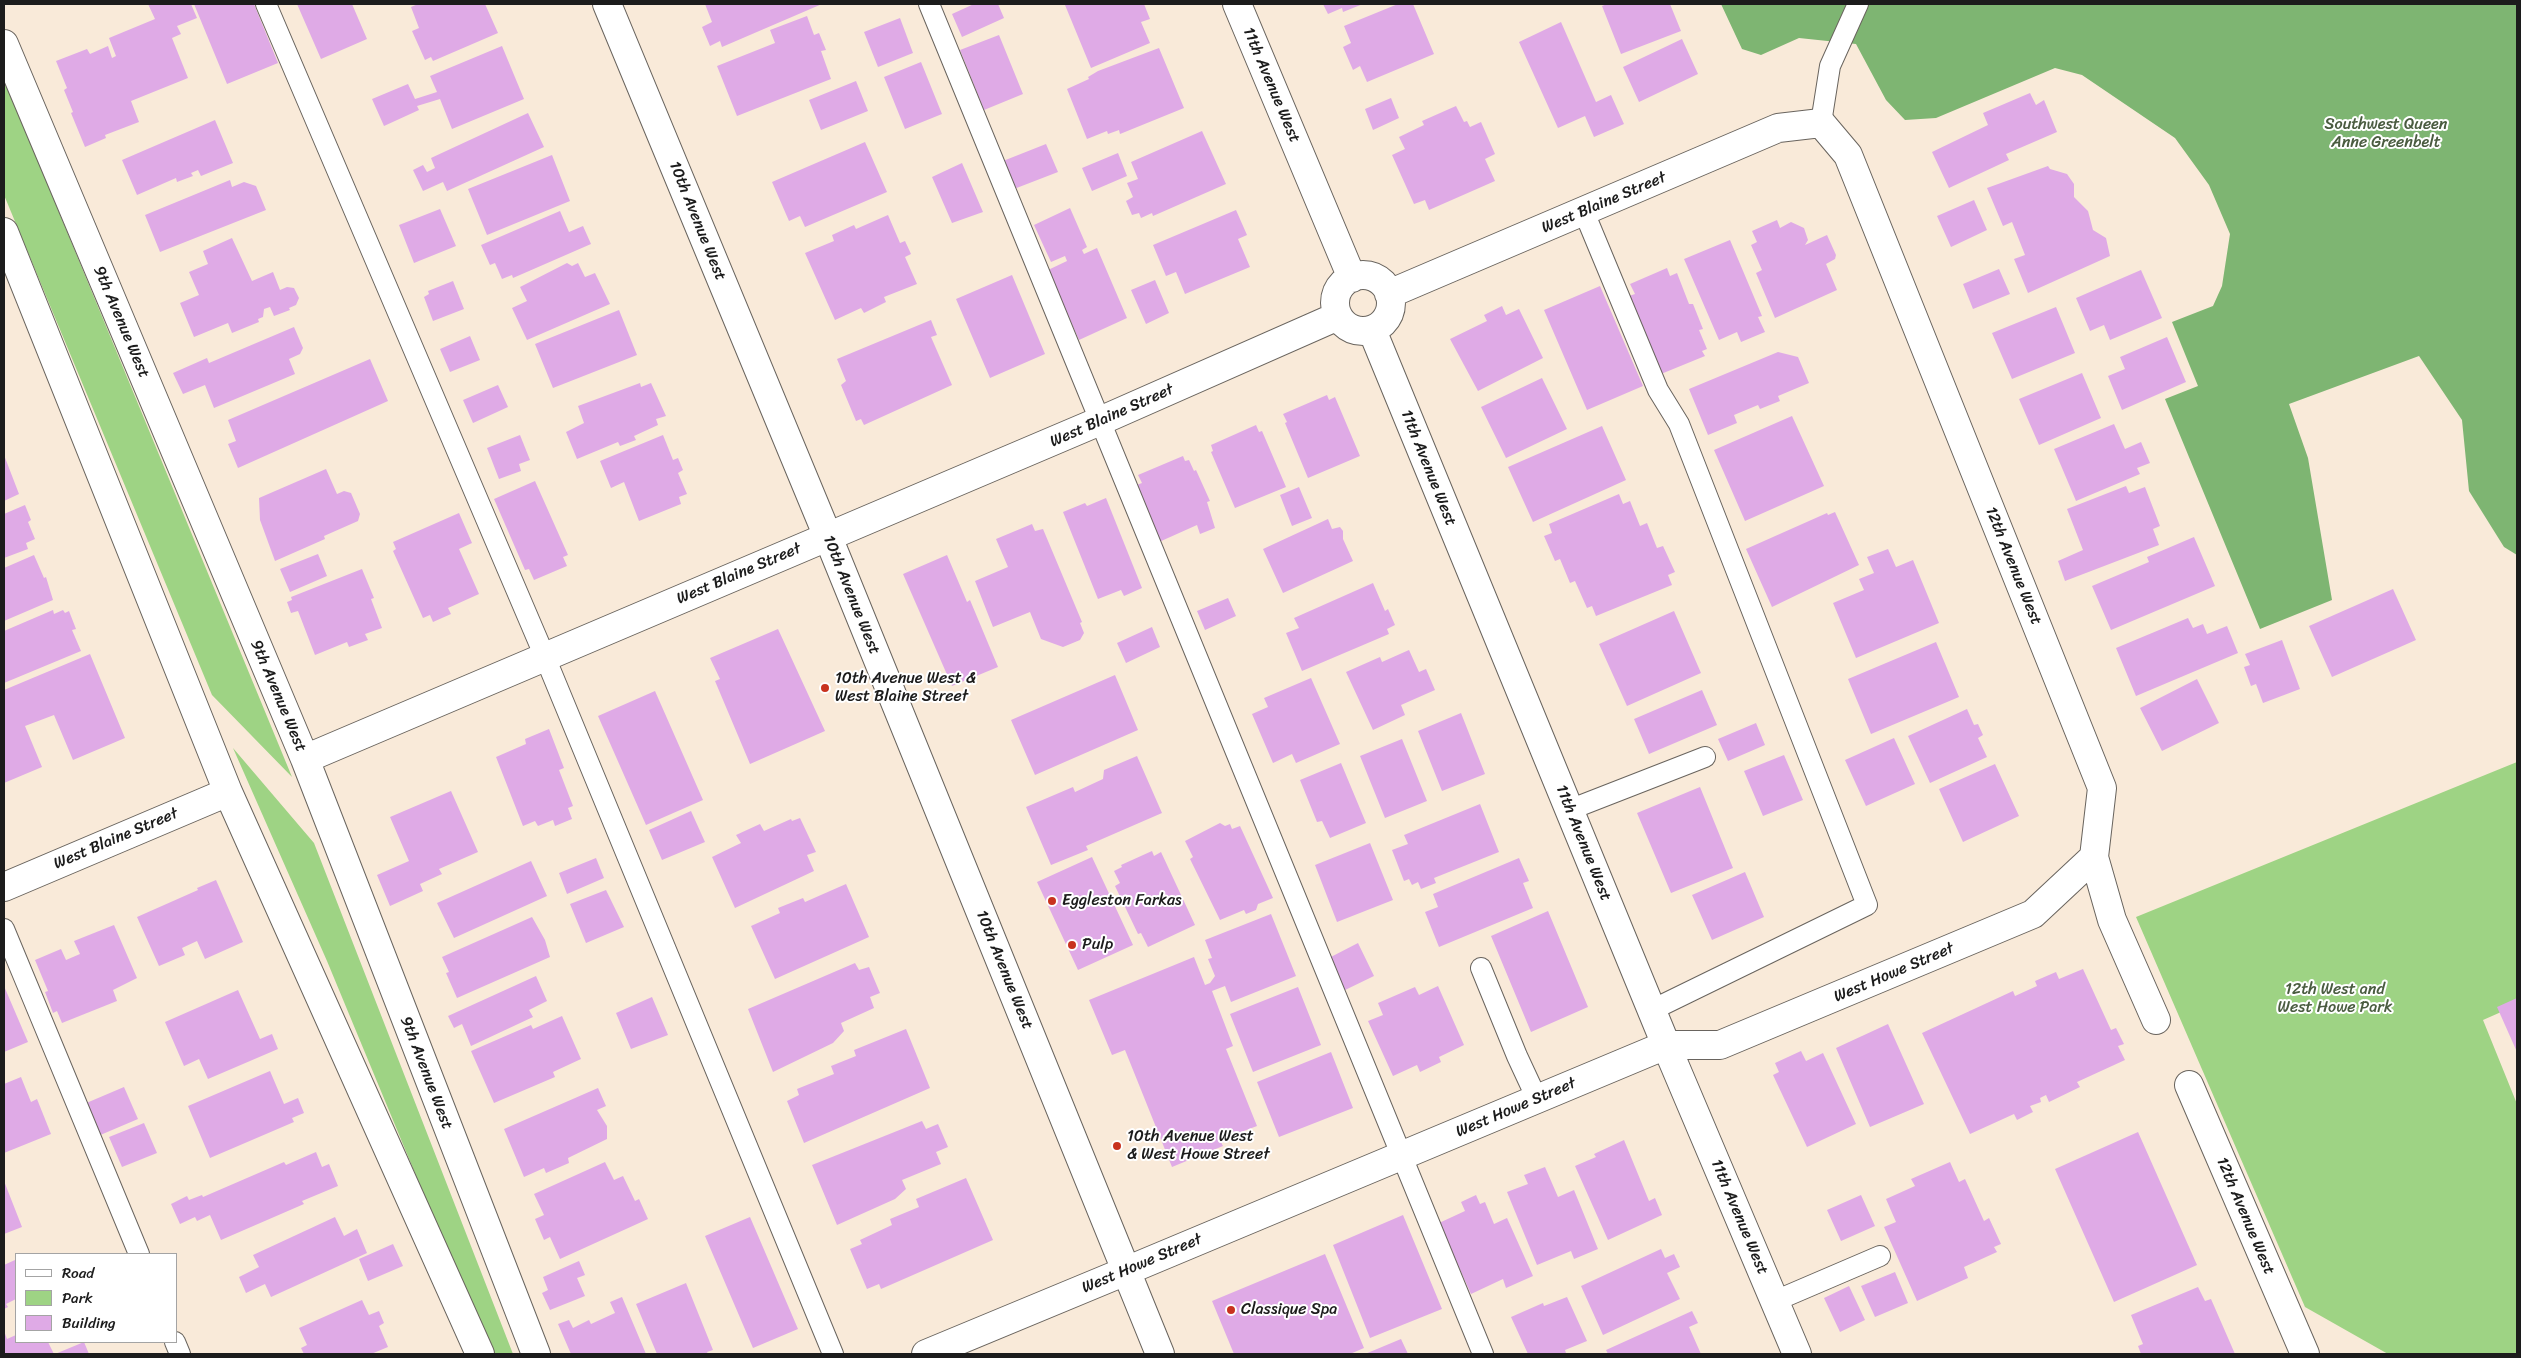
<!DOCTYPE html>
<style>
body{margin:0}
#map{position:relative;width:2521px;height:1358px;overflow:hidden;background:#f9ead9;font-family:Sriracha,sans-serif}
canvas{display:block}
.frame{position:absolute;inset:0;border:5px solid #1c1c1c;pointer-events:none}
.legend{position:absolute;left:15px;top:1253px;width:162px;height:90px;box-sizing:border-box;background:#fff;border:1px solid #a4a4a4;margin:0;padding:6px 9px;list-style:none;font-size:15px;color:#1c1c1c}
.legend li{display:flex;align-items:center;gap:10px;height:25px}
.legend b{width:25px;border:1px solid #a4a4a4}
</style>
<div id="map">
<canvas width="2521" height="1358"></canvas>
<div class="frame"></div>
<ul class="legend">
<li><b style="height:6px;background:#fff"></b>Road</li>
<li><b style="height:14px;background:#9ed384"></b>Park</li>
<li><b style="height:14px;background:#dfaae6"></b>Building</li>
</ul>
</div>
<script>
const g = document.querySelector('canvas').getContext('2d');
g.lineJoin = 'round';
function paint(path, color) { g.fillStyle = color; g.fill(path, 'evenodd'); }
function strokePath(path, color, width, dash) { g.strokeStyle = color; g.lineWidth = width; g.lineCap = dash ? 'butt' : 'round'; g.setLineDash(dash || []); g.stroke(path); }
function drawText(font, color, halo, rows, align = 'center') {
  g.font = font + ' Sriracha,sans-serif'; g.lineWidth = 4; g.setLineDash([]); g.textBaseline = 'middle'; g.strokeStyle = halo; g.fillStyle = color; for (const [text, x, y, turn = 0] of rows) {
    g.save(); g.translate(x, y); g.rotate((+turn || 0) * Math.PI / 180); g.textAlign = isNaN(turn) ? turn : align; if (halo) g.strokeText(text, 0, 0); g.fillText(text, 0, 0); g.restore();
  }
}
paint(new Path2D(`
 M4 84 9 91 292 777 212 695 4 195Z
 M233 748 314 843 513 1354H490L327 961Z
 M2517 762V1005L2483 1020 2517 1104V1354H2388L2305 1307 2136 917Z`), '#9ed384');
paint(new Path2D(`
 M1721 4H2517V555L2504 547 2469 491 2462 420 2419 356 2289 404 2308 458 2332 600 2260 629 2165 399 2198 386 2172 322 2213 306 2222 286 2230 234 2209 185 2175 138 2082 75 2055 68 1936 118 1905 120 1886 100 1856 44 1799 38 1761 55 1742 49Z`), '#7eb572');
paint(new Path2D(`
 M148 4H191L197 18 177 26 181 34 172 38 188 78 131 101 139 122 105 135 106 138 85 147 71 113 73 112 64 90 67 88 56 61 87 49 90 54 108 46 112 58 116 56 109 38 155 19Z
 M194 4H254L278 63 227 84Z
 M297 4H352L367 39 321 59Z
 M418 4H485L498 33 433 61 431 57 425 60 412 31 419 28 411 7Z
 M705 4H822L722 47 720 41 710 46 702 27 712 22Z
 M974 4H998L1004 18 962 37 952 14Z
 M1068 4H1144L1150 19 1141 22 1150 43 1091 68 1065 5Z
 M1323 4H1363L1343 12 1342 8 1328 14Z
 M1398 4H1413L1434 54 1367 82 1360 66 1353 70 1343 47 1351 43 1344 26Z
 M1607 4H1670L1681 31 1621 54 1602 6Z
 M807 16 814 35 819 33 826 50 821 51 831 79 737 116 717 66 775 43 770 30Z
 M900 18 913 53 878 67 864 32Z
 M1561 22 1596 102 1611 95 1624 124 1594 137 1585 116 1558 128 1519 42Z
 M999 35 1023 94 984 110 960 50Z
 M1682 39 1698 74 1639 102 1623 67Z
 M502 46 524 99 452 129 440 99 417 106 419 110 384 126 372 99 408 84 415 99 437 92 430 76Z
 M1159 48 1184 108 1120 134 1119 130 1108 134 1107 131 1087 139 1067 89 1089 79 1088 77 1098 71Z
 M921 62 942 114 905 129 884 77Z
 M856 81 868 111 821 130 809 100Z
 M2030 93 2036 105 2044 100 2057 132 2006 154 2009 160 1949 188 1932 152 1988 125 1983 113Z
 M1391 98 1399 118 1373 130 1365 109Z
 M1456 106 1464 122 1467 121 1470 127 1481 122 1495 154 1485 159 1495 181 1429 210 1425 200 1414 204 1392 155 1405 149 1399 137 1424 125 1422 121Z
 M528 113 544 147 447 191 443 182 423 191 413 170 423 165 427 172 435 168 431 158Z
 M215 120 233 163 201 176 198 170 191 173 193 176 177 182 176 178 137 195 122 160Z
 M1202 131 1226 184 1153 216 1152 213 1141 218 1139 213 1132 215 1126 201 1133 197 1127 183 1138 179 1131 162Z
 M865 142 887 192 805 227 800 216 789 221 772 182Z
 M1046 144 1058 172 1014 189 1003 161Z
 M1118 153 1127 176 1092 191 1082 168Z
 M552 155 570 201 487 235 468 189Z
 M962 163 983 212 952 223 932 177Z
 M2048 166 2050 169 2067 174 2074 184V197L2088 211 2093 230 2106 238 2110 256 2028 293 2014 259 2025 255 2012 222 2003 226 1987 188Z
 M230 180 232 187 244 182 256 186 266 210 160 252 145 215Z
 M1974 200 1987 230 1951 247 1937 216Z
 M1070 208 1087 247 1082 250 1084 254 1097 248 1127 318 1079 340 1048 270 1067 261 1065 256 1051 262 1034 225Z
 M440 209 456 246 414 263 399 225Z
 M1236 210 1247 235 1238 239 1250 267 1185 294 1176 272 1166 276 1153 245Z
 M560 211 569 232 583 226 591 244 513 278 512 275 502 279 495 263 490 265 481 245Z
 M888 215 900 243 905 241 911 254 905 257 917 284 884 297 886 302 864 313 861 308 835 320 805 253 834 241 832 235 854 225 856 229Z
 M1777 220 1780 228 1791 222 1804 228 1808 240 1805 245 1827 235 1836 255 1835 259 1826 264 1837 290 1775 318 1756 273 1762 270 1751 245 1757 242 1752 231Z
 M232 238 252 281 273 272 280 290 287 287 294 288 299 298 296 305 289 308 290 310 274 316 270 307 264 309 263 317 258 319 259 322 232 333 228 323 194 337 180 303 199 295 189 272 208 264 203 251Z
 M1730 240 1762 316 1758 317 1765 332 1741 342 1737 332 1719 340 1684 259Z
 M567 263 572 266 578 263 585 277 595 273 610 304 527 340 512 308 527 301 520 287Z
 M1667 268 1670 276 1677 273 1689 304H1693L1703 329 1699 330 1707 349 1702 351 1705 356 1661 374 1629 296 1635 294 1630 284Z
 M1999 269 2010 294 1973 309 1963 284Z
 M2141 270 2162 318 2110 340 2104 325 2090 331 2076 298Z
 M1012 275 1045 354 990 378 956 299Z
 M1155 280 1169 313 1146 324 1131 290Z
 M453 281 464 309 433 321 424 297 429 294 428 291Z
 M1600 286 1643 386 1587 410 1544 310Z
 M1502 306 1506 315 1519 309 1543 358 1478 391 1450 339 1487 321 1484 315Z
 M2056 307 2075 353 2012 379 1992 333Z
 M619 310 637 355 553 388 535 344Z
 M931 320 937 335 931 337 952 385 864 425 861 419 856 421 841 385 846 381 837 359Z
 M294 327 303 348 300 354 289 359 295 374 214 408 205 385 183 394 173 373 207 358 209 363Z
 M470 336 480 360 450 372 440 349Z
 M2167 337 2186 382 2122 410 2108 376 2125 369 2120 357Z
 M1778 352 1798 357 1809 383 1778 396 1780 401 1760 409 1758 405 1734 415 1737 423 1708 435 1689 389Z
 M370 359 388 401 238 468 228 444 236 441 228 420Z
 M2082 373 2101 418 2039 445 2019 399Z
 M1542 378 1567 429 1506 458 1481 407Z
 M640 383 641 387 651 383 666 416 656 419 658 425 634 436 636 440 620 446 618 442 577 459 566 432 584 423 578 406Z
 M498 385 508 407 473 423 463 400Z
 M1327 395 1329 400 1335 397 1360 456 1308 478 1285 423 1287 422 1283 414Z
 M1792 416 1824 486 1745 521 1714 450Z
 M2114 424 2125 449 2141 442 2150 463 2137 468 2140 474 2076 501 2054 449Z
 M1256 425 1259 432 1262 431 1286 487 1235 508 1211 452 1213 451 1211 445Z
 M1602 426 1626 480 1533 522 1508 467Z
 M520 435 530 460 519 464 521 471 499 479 487 448Z
 M663 435 673 460 678 458 683 470 678 473 687 494 679 497 681 504 639 521 624 482 611 488 600 461Z
 M4 455 19 494 4 501Z
 M1183 456 1185 461 1189 460 1194 471 1196 470 1210 501 1207 502 1215 528 1200 534 1197 525 1159 542 1134 486 1142 483 1138 475Z
 M326 469 337 494 344 491 351 493 360 514 358 521 324 536 325 539 275 561 260 520 259 498Z
 M535 481 568 555 563 557 567 566 534 580 529 569 525 570 494 499Z
 M2126 486 2129 493 2145 487 2160 526 2153 529 2159 545 2065 581 2058 561 2083 550 2067 509Z
 M1299 487 1312 518 1292 526 1280 495Z
 M1619 494 1623 504 1630 501 1640 526 1647 523 1657 548 1663 546 1675 572 1668 575 1672 585 1596 616 1592 606 1587 608 1575 581 1570 583 1560 559 1555 561 1544 536 1552 533 1549 524Z
 M1106 498 1142 588 1124 596 1121 590 1098 599 1063 512 1085 503 1087 506Z
 M25 505 31 520 28 522 35 539 26 543 28 549 4 558V514Z
 M1835 512 1859 565 1772 607 1746 549 1827 513 1828 515Z
 M459 513 472 543 459 549 479 594 448 608 451 614 433 622 430 615 423 618 393 551 396 549 393 542Z
 M1328 519 1332 529 1340 527 1343 531V539L1353 561 1283 593 1263 549Z
 M1032 524 1035 531 1043 529 1082 622 1080 623 1084 633 1080 640 1063 647 1041 639 1030 612 993 627 975 581 1008 567 996 539Z
 M2194 537 2215 586 2111 630 2092 586 2149 562 2147 557Z
 M1888 549 1896 567 1913 560 1939 623 1856 658 1833 603 1864 590 1859 579 1874 573 1867 557Z
 M318 554 327 576 290 592 280 569Z
 M34 555 44 578 46 577 53 600 4 621V568Z
 M947 555 967 602 970 600 998 667 952 686 903 574Z
 M362 569 374 598 371 599 382 628 365 634 368 640 349 647 347 642 315 655 298 611 291 613 287 602 292 600 291 597Z
 M1373 583 1385 611 1388 609 1395 625 1387 629 1389 634 1302 671 1286 633 1299 628 1294 618Z
 M2393 589 2416 640 2332 677 2309 626Z
 M1228 598 1236 616 1205 630 1197 611Z
 M53 610 54 614 63 610 65 613 69 611 76 629 72 630 81 651 4 683V631Z
 M1674 611 1701 673 1627 706 1599 644Z
 M2188 618 2193 628 2203 624 2207 634 2227 626 2238 653 2136 696 2116 648Z
 M1152 627 1160 647 1126 663 1117 643Z
 M778 629 825 731 750 764 715 681 720 679 710 658Z
 M2282 640 2300 689 2263 703 2256 684 2251 686 2244 667 2250 665 2245 654Z
 M1936 642 1959 697 1871 734 1848 679Z
 M1409 650 1419 672 1426 669 1435 690 1401 705 1405 715 1373 730 1346 672 1380 657 1382 662Z
 M90 654 125 738 73 760 54 715 25 726 42 767 4 783V690Z
 M1115 675 1138 730 1035 775 1011 720Z
 M1311 678 1340 744 1296 763 1292 754 1273 763 1252 714 1268 707 1264 698Z
 M2197 679 2219 723 2162 751 2140 708Z
 M1702 690 1717 725 1649 754 1634 719Z
 M655 691 703 800 646 825 598 716Z
 M1967 709 1974 725 1978 724 1983 735 1978 738 1987 757 1930 783 1908 736Z
 M1461 713 1485 774 1442 791 1418 731Z
 M1756 723 1765 745 1728 761 1718 739Z
 M549 729 564 768 559 770 573 806 568 808 572 819 555 826 553 820 538 826 535 821 523 826 496 757 526 744 525 739Z
 M1894 738 1915 784 1866 806 1845 760Z
 M1402 739 1427 801 1385 818 1360 756Z
 M1784 755 1803 800 1763 816 1744 771Z
 M1137 756 1162 813 1086 846 1088 850 1051 865 1026 807 1073 787 1075 792 1103 779 1104 770Z
 M1341 763 1366 823 1330 838 1322 821 1317 822 1300 780Z
 M1995 764 2019 816 1963 842 1939 789Z
 M1700 787 1733 868 1671 893 1637 813Z
 M451 791 478 852 439 869 442 874 420 884 423 891 390 906 377 875 409 861 390 817Z
 M1480 804 1499 852 1434 878 1436 883 1421 889 1418 882 1412 885 1409 879 1404 881 1392 850 1408 844 1404 835Z
 M691 811 705 842 662 860 649 830Z
 M800 818 816 852 807 855 814 871 735 908 712 857 741 843 736 835 760 824 764 831 791 819 792 821Z
 M1220 823 1225 826 1230 824 1232 829 1240 826 1273 898 1258 904 1256 910 1246 914 1244 910 1220 920 1190 859 1193 857 1185 841Z
 M1370 843 1393 900 1337 922 1315 865Z
 M1152 851 1154 856 1161 852 1195 925 1148 947 1141 933 1138 934 1115 886 1120 883 1114 871 1122 867 1121 865Z
 M1092 857 1133 945 1078 970 1037 882Z
 M596 858 604 878 567 894 559 873Z
 M1519 858 1529 881 1523 883 1533 908 1439 947 1425 912 1438 907 1433 894Z
 M531 861 547 896 454 938 437 903Z
 M1745 872 1764 917 1712 940 1692 895Z
 M216 880 243 942 205 959 197 941 182 948 185 955 159 966 137 917 198 890 197 888Z
 M846 884 869 937 775 979 751 926 780 913 778 908 803 898 805 902Z
 M606 890 624 927 586 943 570 904Z
 M1548 911 1588 1007 1531 1032 1491 936Z
 M1271 914 1296 976 1231 1002 1225 986 1212 991 1233 1046 1226 1049 1257 1126 1220 1140 1223 1146 1172 1167 1125 1050 1112 1055 1089 1000 1194 957 1205 985 1210 983 1215 976 1208 959 1212 958 1205 940Z
 M532 917 545 940 550 957 457 998 446 973 449 972 442 957Z
 M114 925 137 978 113 990 117 1001 62 1023 57 1011 53 1013 45 992 48 991 35 960 61 949 66 960 80 954 74 941Z
 M1358 943 1374 976 1343 991 1327 959Z
 M855 963 859 970 869 967 880 993 870 997 874 1008 841 1023 844 1031 833 1043 773 1072 748 1009Z
 M2083 969 2111 1030 2116 1028 2124 1044 2118 1046 2125 1060 2077 1082 2080 1087 2049 1102 2046 1095 2040 1098 2041 1102 2030 1106 2033 1112 2017 1120 2014 1114 1970 1134 1922 1033 2013 991 2015 996 2037 986 2035 981 2056 972 2059 979Z
 M536 976 547 1001 529 1010 533 1017 471 1046 462 1024 454 1028 448 1016Z
 M4 986 28 1042 4 1052Z
 M1438 986 1464 1045 1439 1057 1441 1062 1420 1072 1417 1065 1393 1076 1368 1021 1383 1015 1378 1003 1415 987 1419 995Z
 M1298 987 1321 1045 1253 1072 1230 1014Z
 M238 990 260 1039 272 1034 278 1049 208 1079 199 1059 184 1066 165 1022Z
 M652 997 668 1035 631 1049 616 1013Z
 M2517 998V1052L2497 1007Z
 M562 1016 581 1059 553 1072 555 1077 494 1103 471 1051 531 1025 533 1029Z
 M1888 1024 1924 1104 1870 1127 1836 1048Z
 M906 1029 930 1088 804 1143 787 1101 799 1095 797 1089 834 1074 831 1066 856 1056 854 1050Z
 M1801 1051 1806 1061 1823 1053 1856 1124 1807 1147 1773 1075 1779 1072 1775 1063Z
 M1331 1052 1353 1108 1279 1137 1257 1082Z
 M270 1071 284 1104 298 1098 304 1113 292 1118 294 1122 210 1158 188 1106Z
 M21 1077 31 1102 37 1099 51 1134 4 1153V1084Z
 M124 1087 138 1119 98 1136 84 1104Z
 M598 1088 606 1106 597 1110 607 1126V1139L568 1158 569 1163 546 1173 544 1168 524 1177 504 1129Z
 M922 1121 926 1129 938 1124 948 1147 936 1152 941 1164 902 1180 906 1189 895 1199 837 1225 812 1165Z
 M144 1123 157 1153 122 1167 109 1137Z
 M2138 1132 2197 1265 2114 1302 2055 1169Z
 M1624 1140 1649 1201 1655 1198 1662 1215 1608 1240 1575 1166 1596 1157 1594 1154Z
 M316 1152 322 1167 329 1164 338 1186 302 1201 304 1204 221 1240 210 1215 197 1221 195 1217 180 1224 171 1204 187 1196 189 1200 202 1195 203 1197 284 1162 286 1165Z
 M605 1162 614 1180 623 1176 635 1201 639 1199 648 1219 560 1259 550 1237 544 1240 535 1219 544 1215 534 1194Z
 M1950 1162 1959 1182 1965 1179 1984 1221 1989 1218 2001 1244 1994 1247 1997 1252 1964 1267 1968 1278 1917 1301 1884 1227 1896 1222 1886 1199 1915 1186 1911 1179Z
 M1545 1167 1558 1197 1574 1190 1598 1249 1574 1259 1571 1251 1537 1265 1507 1192 1528 1184 1524 1175Z
 M966 1178 993 1240 881 1289 879 1284 867 1289 850 1249 862 1244 860 1240 892 1225 890 1219 919 1207 916 1199Z
 M4 1181 22 1227 4 1234Z
 M1476 1195 1480 1204 1485 1202 1494 1224 1507 1218 1533 1276 1506 1288 1503 1279 1471 1294 1439 1223 1465 1211 1461 1202Z
 M1861 1195 1875 1226 1841 1241 1827 1210Z
 M1403 1215 1442 1309 1370 1338 1333 1245Z
 M335 1217 344 1236 357 1229 367 1253 271 1297 265 1284 246 1293 239 1277 259 1267 253 1255Z
 M750 1217 798 1329 753 1348 705 1236Z
 M393 1244 403 1266 368 1281 359 1259Z
 M1661 1249 1665 1258 1674 1254 1680 1267 1667 1273 1680 1299 1603 1335 1581 1286Z
 M1325 1254 1364 1348 1350 1354H1234L1212 1301Z
 M15 1260 16 1299 6 1304 8 1307 4 1309V1265Z
 M579 1261 585 1275 577 1278 585 1296 550 1310 542 1293 548 1290 543 1277Z
 M1895 1272 1908 1303 1875 1317 1861 1286Z
 M686 1283 713 1350 707 1352 708 1354H657L636 1304Z
 M1849 1286 1865 1320 1840 1332 1824 1298Z
 M2198 1287 2205 1301 2211 1299 2235 1354H2141L2138 1346 2143 1344 2131 1315Z
 M622 1297 646 1354H571L558 1324 569 1320 573 1328 589 1320 591 1324 615 1313 610 1302Z
 M1567 1297 1587 1341 1565 1350 1566 1353 1564 1354H1528L1511 1317 1543 1303 1544 1306Z
 M362 1300 369 1315 379 1311 384 1323 379 1326 388 1347 371 1354H304L301 1348 307 1345 299 1328Z
 M1692 1311 1698 1323 1689 1327 1701 1354H1608L1606 1350Z
 M4 1331 7 1339 16 1335V1342H48L54 1354H4Z
 M1401 1339 1408 1354H1365Z
 M84 1342 89 1354H55Z`), '#dfaae6');
const service = new Path2D(`
 M266 4 545 657 833 1354
 M929 4 1483 1354
 M1821 123 1830 66 1858 4
 M1584 212 1658 390 1679 424 1867 905 1652 1010
 M1569 810 1705 757
 M4 929 139 1254
 M1481 968 1517 1056 1537 1099
 M1775 1301 1880 1256
 M175 1342 180 1354`);
const minor = new Path2D(`
 M1237 4 1352 278
 M4 44 305 759 536 1354
 M4 232 228 792 480 1354
 M1335 303a28 28 0 1 1 56 0a28 28 0 1 1-56 0Z
 M1389 294 1778 128 1821 123 1848 155 2102 788 2094 857 2112 920 2156 1020
 M1372 330 1666 1045H1720L2033 914 2094 857
 M305 759 1100 421 1338 316
 M4 887 228 792
 M2189 1085 2305 1354
 M926 1354 1126 1271`);
const tertiary = new Path2D(`
 M607 4 828 537 1160 1354
 M1126 1271 1666 1045 1797 1354`);
strokePath(service, '#69645e', 22);
strokePath(minor, '#69645e', 30);
strokePath(tertiary, '#69645e', 30);
strokePath(service, '#fff', 20);
strokePath(minor, '#fff', 28);
strokePath(tertiary, '#fff', 28);
for (const [x, y, r, color] of [
 [825,688,5,"#c8321e"],
 [1052,901,5,"#c8321e"],
 [1072,945,5,"#c8321e"],
 [1117,1146,5,"#c8321e"],
 [1231,1310,5,"#c8321e"]
]) { const dot = new Path2D(); dot.arc(x, y, r, 0, 2 * Math.PI); g.fillStyle = color; g.fill(dot); strokePath(dot, '#fff', 2); }
drawText('16px', '#1c1c1c', '#fff', [
 ["11th Avenue West",1271,85,67],
 ["West Blaine Street",1604,203,-23],
 ["10th Avenue West",697,221,68],
 ["9th Avenue West",121,322,67],
 ["West Blaine Street",1112,416,-24],
 ["11th Avenue West",1428,468,68],
 ["12th Avenue West",2013,566,68],
 ["West Blaine Street",739,574,-23],
 ["10th Avenue West",851,595,68],
 ["9th Avenue West",278,696,67],
 ["West Blaine Street",116,839,-23],
 ["11th Avenue West",1583,843,68],
 ["10th Avenue West",1004,970,68],
 ["West Howe Street",1894,973,-23],
 ["9th Avenue West",426,1073,69],
 ["West Howe Street",1516,1108,-23],
 ["12th Avenue West",2245,1216,67],
 ["11th Avenue West",1739,1217,67],
 ["West Howe Street",1142,1264,-23]
]);
drawText('16px', '#4a5c40', '#fff', [
 ["Southwest Queen",2386,125],
 ["Anne Greenbelt",2386,143],
 ["12th West and",2335,990],
 ["West Howe Park",2335,1008]
]);
drawText('16px', '#1c1c1c', '#fff', [
 ["10th Avenue West &",835,679],
 ["West Blaine Street",835,697],
 ["Eggleston Farkas",1062,901],
 ["Pulp",1082,945],
 ["10th Avenue West",1127,1137],
 ["& West Howe Street",1127,1155],
 ["Classique Spa",1241,1310]
], 'left');
</script>
